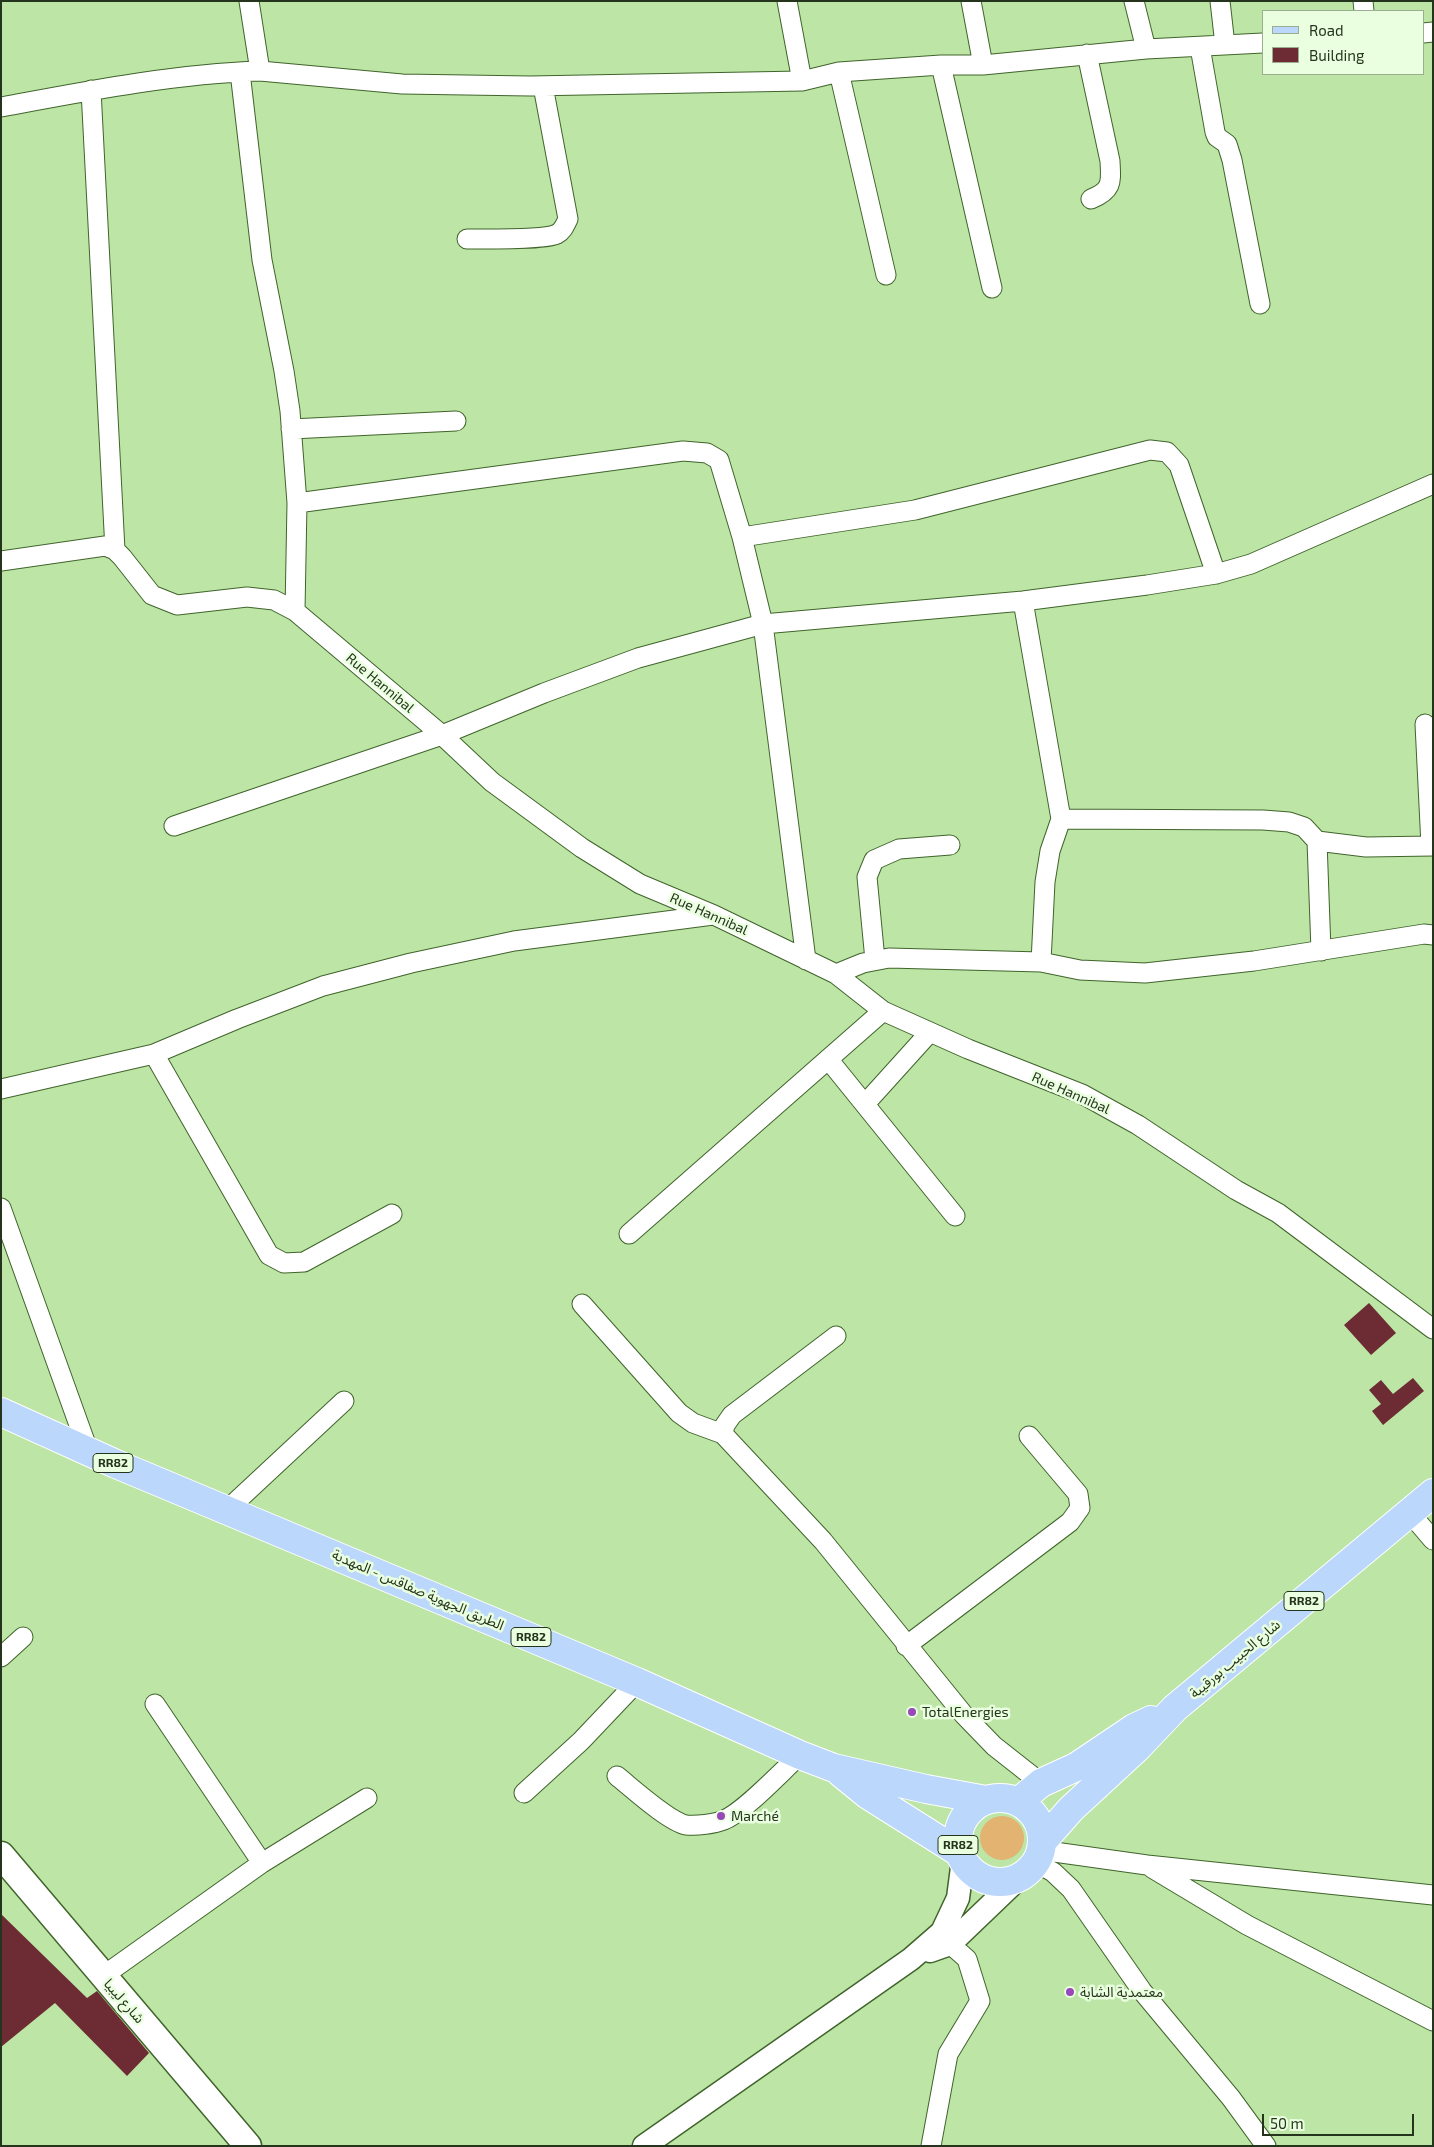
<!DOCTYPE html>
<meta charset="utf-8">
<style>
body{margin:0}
#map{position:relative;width:1434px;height:2147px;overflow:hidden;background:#bce5a6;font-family:"Exo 2",sans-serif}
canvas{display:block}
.frame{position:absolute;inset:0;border:2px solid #25351d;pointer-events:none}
.legend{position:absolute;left:1262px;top:10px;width:162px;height:65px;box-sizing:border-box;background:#eaffdf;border:1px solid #9bae91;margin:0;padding:6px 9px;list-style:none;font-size:15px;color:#25351d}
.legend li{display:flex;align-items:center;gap:10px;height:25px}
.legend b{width:25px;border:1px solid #9bae91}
.scale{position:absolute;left:1262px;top:2114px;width:152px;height:22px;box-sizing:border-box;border:2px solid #25351d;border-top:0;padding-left:6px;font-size:15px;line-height:18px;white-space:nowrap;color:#25351d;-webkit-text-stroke:4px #eaffdf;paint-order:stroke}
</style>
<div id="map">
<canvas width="1434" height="2147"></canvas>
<div class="frame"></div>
<ul class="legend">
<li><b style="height:6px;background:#bbd7fb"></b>Road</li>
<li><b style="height:14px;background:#6d2b33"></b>Building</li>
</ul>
<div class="scale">50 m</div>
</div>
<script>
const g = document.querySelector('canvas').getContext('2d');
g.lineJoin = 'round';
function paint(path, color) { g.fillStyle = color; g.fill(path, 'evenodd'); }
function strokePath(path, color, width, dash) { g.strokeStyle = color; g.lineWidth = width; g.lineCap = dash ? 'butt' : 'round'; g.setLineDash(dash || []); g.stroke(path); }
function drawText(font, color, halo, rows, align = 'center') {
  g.font = font + ' "Exo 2","Noto Sans Arabic",sans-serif'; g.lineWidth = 5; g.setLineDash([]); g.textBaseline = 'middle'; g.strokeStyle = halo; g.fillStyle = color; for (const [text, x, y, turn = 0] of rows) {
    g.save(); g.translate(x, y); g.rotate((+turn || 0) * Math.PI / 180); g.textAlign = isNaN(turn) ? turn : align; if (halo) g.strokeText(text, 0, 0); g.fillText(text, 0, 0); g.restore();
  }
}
paint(new Path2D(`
 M980 1838a22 22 0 1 1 44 0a22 22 0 1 1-44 0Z`), '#e2b371');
paint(new Path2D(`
 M1369 1303 1396 1333 1371 1355 1344 1325Z
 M1413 1378 1424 1391 1383 1425 1372 1411 1381 1404 1369 1390 1381 1380 1393 1394Z
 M1 1914 87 1998 97 1991 149 2053 127 2076 55 2003 1 2047Z`), '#6d2b33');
const minor = new Path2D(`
 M249 1 260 71
 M787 1 802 81
 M971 1 983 65
 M1134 1 1146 49
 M1220 1 1225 45
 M1363 1 1364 11
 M1423 33 1433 32
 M1200 47 1215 132 1217 137 1227 144 1232 160 1260 304
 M1087 54 1110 161C1111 182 1113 190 1091 199
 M941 65 992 288
 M240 72 262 260 284 371 290 411 297 503 295 611
 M839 72 886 275
 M91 90 115 550
 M1 107C87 91 173 74 260 71L402 84 530 86 802 81 839 72 941 65H983L1146 49 1263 43
 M467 239C484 239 545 240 557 234 563 231 565 225 568 219L543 86
 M291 429 456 421
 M297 503 683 451 707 453 719 460 742 537 763 624 806 960
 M742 537 915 510 1150 450 1167 452 1179 465 1216 574
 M1 561 105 546 115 550 122 557 152 595 177 605 247 597 274 600 295 611 442 735 492 782 582 848 640 884 714 915 836 974 883 1011 968 1049 1082 1094 1138 1125 1236 1190 1278 1213 1433 1329
 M1023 601 1061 819 1050 851 1045 882 1041 962
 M1425 724 1431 846
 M1061 819 1263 820 1289 822 1304 827 1317 841 1366 847 1433 846
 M174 826 442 735 544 693 638 658 763 624 1023 601 1147 585 1216 574 1251 564 1433 484
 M1317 841 1321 951
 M875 960 867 877 874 860 899 849 950 845
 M836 974 863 963 889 958 1041 962 1080 970 1145 973 1254 961 1424 934 1433 935
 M154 1054 269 1255 284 1263 304 1262 392 1214
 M828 1059 955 1216
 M1 1089 154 1054 237 1019 323 986 411 963 514 941 713 915
 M865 1104 930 1032
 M1 1208 88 1450
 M629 1234 883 1011
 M582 1304 679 1413 693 1423 723 1434 823 1541 964 1715 994 1746 1041 1783
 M723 1434 725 1425 732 1415 836 1336
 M227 1510 344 1401
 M1410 1513 1433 1540
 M906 1646 1070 1522 1080 1508 1078 1494 1029 1436
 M1 1657 23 1637
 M155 1704 262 1863
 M617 1776C632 1788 668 1821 686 1825 697 1826 714 1824 724 1820 744 1812 782 1771 800 1755
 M524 1793 581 1741 637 1682
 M1040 1850 1147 1865 1433 1895
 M1035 1862 1053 1872 1071 1889 1142 1991 1231 2098 1266 2146
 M1152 1868 1247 1925 1433 2021
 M103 1976 262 1863 367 1798
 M931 2146 948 2054 980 2001 967 1959 950 1944 942 1932`);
const tertiary = new Path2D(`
 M930 1951 950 1944 1021 1876
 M644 2146 911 1959 942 1932 958 1898 963 1860`);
const secondary = new Path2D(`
 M1 1855 248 2146`);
const primary = new Path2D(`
 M1 1412 116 1464 637 1682 800 1755 834 1768 926 1789 986 1800
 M841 1773 868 1795 960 1853
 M958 1840a42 42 0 1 1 84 0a42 42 0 1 1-84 0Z
 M1018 1802 1041 1783 1076 1767 1134 1728 1151 1720
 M1042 1842 1071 1809 1136 1749 1175 1708 1433 1493`);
strokePath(minor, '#40642b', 21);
strokePath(tertiary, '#40642b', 25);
strokePath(secondary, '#40642b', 29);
strokePath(primary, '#fff', 30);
strokePath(minor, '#fff', 19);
strokePath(tertiary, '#fff', 22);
strokePath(secondary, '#fff', 26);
strokePath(primary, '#bbd7fb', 28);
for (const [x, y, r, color] of [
 [912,1712,5,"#9848b8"],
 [721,1816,5,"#9848b8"],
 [1070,1992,5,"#9848b8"]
]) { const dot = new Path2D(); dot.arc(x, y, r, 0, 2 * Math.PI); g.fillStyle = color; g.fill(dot); strokePath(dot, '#eaffdf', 2); }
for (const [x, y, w] of [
 [113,1463,40],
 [1304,1601,40],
 [531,1637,40],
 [958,1845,40]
]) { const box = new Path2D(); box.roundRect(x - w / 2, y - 9.5, w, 19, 4); g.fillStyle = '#eaffdf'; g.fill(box); strokePath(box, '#25351d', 1); }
drawText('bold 12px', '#25351d', null, [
 ["RR82",113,1463],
 ["RR82",1304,1601],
 ["RR82",531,1637],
 ["RR82",958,1845]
]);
drawText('14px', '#25351d', '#eaffdf', [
 ["Rue Hannibal",380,683,40],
 ["Rue Hannibal",709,914,24],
 ["Rue Hannibal",1071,1093,24],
 ["الطريق الجهوية صفاقس - المهدية",418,1590,23],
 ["شارع الحبيب بورقيبة",1235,1659,-40],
 ["شارع ليبيا",124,2001,49]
]);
drawText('14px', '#25351d', '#eaffdf', [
 ["TotalEnergies",922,1712],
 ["Marché",731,1816],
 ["معتمدية الشابة",1080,1992]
], 'left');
</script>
